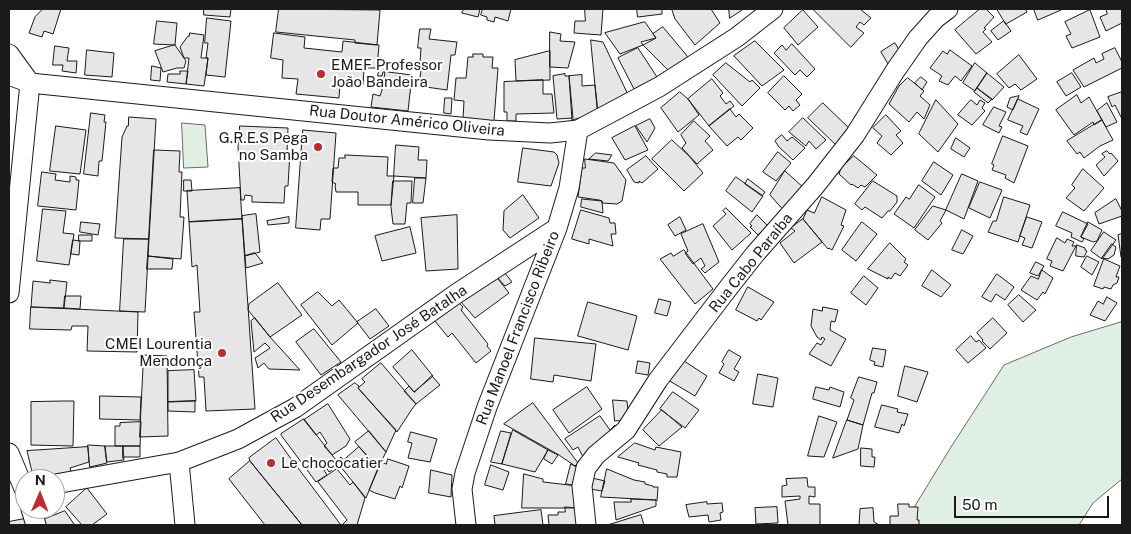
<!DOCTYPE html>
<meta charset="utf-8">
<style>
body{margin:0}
#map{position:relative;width:1131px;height:534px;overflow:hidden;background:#fff;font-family:"Public Sans",sans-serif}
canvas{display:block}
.frame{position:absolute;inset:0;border:10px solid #1a1a1a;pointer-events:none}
.north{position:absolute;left:15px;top:469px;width:50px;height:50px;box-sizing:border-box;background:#fff;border:1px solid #a3a3a3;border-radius:50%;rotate:1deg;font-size:14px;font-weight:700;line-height:20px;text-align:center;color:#1a1a1a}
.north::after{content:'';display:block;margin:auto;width:18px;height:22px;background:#c62828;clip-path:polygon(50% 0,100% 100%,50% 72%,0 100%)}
.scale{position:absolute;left:954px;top:496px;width:155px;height:22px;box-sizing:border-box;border:2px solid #1a1a1a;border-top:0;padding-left:6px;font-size:15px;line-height:18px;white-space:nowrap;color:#1a1a1a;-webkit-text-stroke:4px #fff;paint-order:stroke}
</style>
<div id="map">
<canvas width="1131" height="534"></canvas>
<div class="frame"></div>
<div class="north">N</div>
<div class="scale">50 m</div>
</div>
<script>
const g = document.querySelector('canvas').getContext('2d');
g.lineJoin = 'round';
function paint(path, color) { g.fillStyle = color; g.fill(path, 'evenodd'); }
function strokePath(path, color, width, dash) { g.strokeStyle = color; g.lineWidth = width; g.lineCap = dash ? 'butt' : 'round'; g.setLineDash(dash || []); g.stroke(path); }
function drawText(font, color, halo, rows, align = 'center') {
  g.font = font + ' "Public Sans",sans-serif'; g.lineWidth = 4; g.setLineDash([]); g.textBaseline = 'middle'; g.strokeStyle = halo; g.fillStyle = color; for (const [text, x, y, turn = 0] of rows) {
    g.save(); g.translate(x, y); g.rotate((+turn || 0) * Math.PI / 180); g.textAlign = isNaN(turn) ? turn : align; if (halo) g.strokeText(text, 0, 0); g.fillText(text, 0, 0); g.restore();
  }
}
const green = new Path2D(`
 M182 123 205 125 208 167 184 168Z
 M1122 322V479L1093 503 1079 525H907L910 514 951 447 1004 365 1071 337Z`);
paint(green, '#e0efe3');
strokePath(green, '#6a6a6a', 1);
const building = new Path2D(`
 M43 9H61L53 34 44 31 42 37 29 33 35 17Z
 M204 9H231L230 17 204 15Z
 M279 9 380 10 377 45 355 43V40L276 32Z
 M464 9H480L478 17 462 13Z
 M483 9H511L508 21 495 17 494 22 487 20V17L481 15Z
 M585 9H603L601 35 574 33 575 21H585Z
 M637 9H662V14L638 17Z
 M673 9H711L720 23 695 45 675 19 672 10Z
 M729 9H742V10L730 18Z
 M813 9H860L871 18 864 25 860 22 856 27 864 33 851 47Z
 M980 9H986L994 17 984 28 986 29 983 32 992 42 976 54 955 30Z
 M997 9H1025L1027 12 1006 24Z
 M1034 9H1060L1061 10 1038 20Z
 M1106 9H1122V23L1106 31 1100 17 1107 14Z
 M803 10 818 27 798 45 784 28Z
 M1090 10 1100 37 1072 48 1066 36 1071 34 1065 22Z
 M207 18 231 21 225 77 206 75 208 58H206L208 43H205Z
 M157 21 177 23 175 45 154 44Z
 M1004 21 1011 31 998 40 991 31Z
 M645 22 656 38 641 42 643 45 620 54 605 33Z
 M663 27 688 57 670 72 643 45 656 38 653 34Z
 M420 29H431L429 39 457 42 455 55H451L447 90 419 86 422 62H420L421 48H418Z
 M550 32 561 34 560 41 575 42 568 68 550 67Z
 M190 33 204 35 201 58H208L204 86 186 84 189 58H184L180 47 188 36H189Z
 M274 33 305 37 304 48 342 52 343 41 379 45 377 68H364L363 85 340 83 339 98 296 94 298 79 282 78 283 60 271 58Z
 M591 40 603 42 631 101 598 113Z
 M755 41 784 70 762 86 734 56Z
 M895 43 902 55 888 64 881 52Z
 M792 44 815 69 807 77 800 70 795 75 774 53 782 45 786 50Z
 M175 45 186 61 184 68H177L163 72 155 51Z
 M55 46 69 48 67 61H77L76 73 62 71 63 65H53Z
 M638 48 657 77 634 89 618 58Z
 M1115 48 1122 62V68L1084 87 1073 70 1094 58 1096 63 1104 59 1102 54Z
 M87 50 114 53 112 77 85 75Z
 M950 50 972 66 961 81 955 76 948 85 939 81 942 76 930 68 943 51 947 54Z
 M550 51V80L516 81 515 60Z
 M473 54H483V57H493L492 68H498L494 121 463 119 464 101 454 100 456 78H466L468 57H473Z
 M1019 55 1037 79 1021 90 1015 84 1009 88 997 74Z
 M726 63 750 82 752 80 760 88 742 106 713 75Z
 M975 63 987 73 975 91 963 83Z
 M380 64 388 66V72L412 75 408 111 371 107 373 94 380 96 382 90 385 72H383L382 76H378Z
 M152 66 161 68 160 81 151 80Z
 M180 71H188L186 84 167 82 168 74H180Z
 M987 73 1004 87 992 100 977 88Z
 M1072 73 1081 87 1066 96 1057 82Z
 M565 74V76H569L573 118 557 119 553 76Z
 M582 75V86L595 85 598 113 572 120 569 76Z
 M784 76 802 94 796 100 800 105 793 111 789 106 785 110 768 93Z
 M921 77 927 82 922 90 915 83Z
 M908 78 924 91 920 96 930 105 924 119 917 112 909 122 889 104 899 86 906 79Z
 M712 79 723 93 720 96 726 104 730 101 734 106 709 126 688 99Z
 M543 80V94H552L554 113 516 114V121H507V112H504V82Z
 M977 88 992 99 988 103 974 92Z
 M680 92 688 99 699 115 678 132 661 108Z
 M1122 92V119L1115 105 1112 107 1108 97Z
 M1077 95 1081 103 1089 97 1102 120 1094 125 1093 122 1074 135 1056 110Z
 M1019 96 1013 110 1007 107 1010 98Z
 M445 98H452L451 114 444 113Z
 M1018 99 1039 109 1027 135 1020 132 1023 126 1008 120Z
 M936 100 958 124 938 152 919 134Z
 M971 100 977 105 980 100 985 103 982 108 985 111 972 125 958 115Z
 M823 103 852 131 839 148 808 118Z
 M1107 103 1117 122 1106 127 1097 111Z
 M994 107 1006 112 999 126 1002 127 999 133 983 125Z
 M730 109 736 117 739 114 753 128 741 140 738 137 727 146 709 126Z
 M91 113 105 115 104 122H106L102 161H99L98 176 84 174Z
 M886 115 901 131 896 135 903 143 891 155 877 143 882 136 873 128Z
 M129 117 156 119 149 239 115 238 122 137 127 126H128Z
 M803 118 826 140 816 149 809 141 806 146 789 132Z
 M650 119 655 128 647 142 636 126Z
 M1102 120 1113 140 1100 146 1084 158 1080 152 1077 154 1067 141Z
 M694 121 710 136 705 141 713 150 697 164 682 148 686 143 681 135Z
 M56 126 86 130 80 174 50 171Z
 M240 126 288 128 287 152H290L288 186H285L284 203 252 202V196L245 195 244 200H241L238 147Z
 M635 126 648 150 625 160 612 138Z
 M303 130 336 133 330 219H321L320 230 296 228Z
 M782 135 787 141 792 137 805 148 793 160 779 147 775 141Z
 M1003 136 1028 146 1014 183 1005 178 1006 175 992 170 994 165 992 164Z
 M956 138 970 148 964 157 951 149Z
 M672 140 690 157 703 173 684 191 652 159Z
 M396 145 419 147 418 160H427L426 178 394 176Z
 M523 148 554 152 557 155 559 163 551 186 518 182Z
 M154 150 180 151 179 172H182L180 217H184L181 259 148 256Z
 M1107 151 1110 154 1111 153 1118 161 1104 176 1096 165 1105 157 1102 154Z
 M778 152 791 163 776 181 763 172Z
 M596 153 612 155 608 161 589 159Z
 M345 155 388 157 387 176H394L391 205H358V192H336L335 185 336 184 332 182 333 168H338L339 158H345Z
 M646 156 658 169 642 183 639 181V183L634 182 627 170Z
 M854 156 877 175 865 187 861 185 858 188 852 184 851 185 839 174 841 168Z
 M585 159 614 163 626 180 622 201 617 204 602 203V201L599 200 578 197 582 168H585Z
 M934 162 953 175 941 195 922 181Z
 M1083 169 1104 188 1084 211 1066 198 1075 188 1072 185Z
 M785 171 804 188 786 213 770 195Z
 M42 172 56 174 55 180 70 182V176L76 177V180H79L76 210 38 206Z
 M962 174 978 181 964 219 946 210Z
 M736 177 763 196 752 212 726 191Z
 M415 178H426L423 203H413Z
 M748 179 765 192 762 196 745 184Z
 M184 180H191L192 191H184Z
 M393 181H412L411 203H407L405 224H393L391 207Z
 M873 181 897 196V202L890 211H888L882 218 865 207 862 210 855 204Z
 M980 182 1002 190 990 218 969 208Z
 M919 185 935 197 914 228 894 214 906 197 909 199Z
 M240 188 242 219 189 222 187 191Z
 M523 195 539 218 510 238 503 230 504 211Z
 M822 197 846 210 841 225 844 226 832 250 829 248 828 249 803 219 807 210 814 213Z
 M1004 197 1030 205 1018 242 988 232 993 221H996Z
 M582 199 602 201 603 213 581 207Z
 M1116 199 1122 211V216L1099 224 1095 213Z
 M933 206 946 210 940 221 942 223 928 240 915 230Z
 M726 208 751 233 732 250 713 226 726 214 723 211Z
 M43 209 66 211 63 233 74 234 69 265 37 261Z
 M581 210 609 218 610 223H615L616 234H611L613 246 589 239V244L572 239Z
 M1063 212 1088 224 1081 237 1084 239 1082 242 1071 237 1072 233 1056 226Z
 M256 214 260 252 245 256 242 216Z
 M457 215 458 269 426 271 421 218Z
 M757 215 768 226 758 235 750 227 752 226 750 224Z
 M289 217V223L268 225 267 221Z
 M680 217 686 230 675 236 668 225Z
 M1027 217 1042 222 1032 248 1022 245 1025 238 1020 236Z
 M242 219 255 409 206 411 204 377H199L194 312H200L197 265 192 267 189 222Z
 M803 219 822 242 794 263 780 243 795 231 791 228Z
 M81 222 100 224 98 235 80 232Z
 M862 222 877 234 856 261 842 250Z
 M1088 222 1102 230 1097 241 1093 242 1081 237Z
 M703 224 719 262 705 273 701 269 705 266 701 258 693 264 685 253 688 251 681 234Z
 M410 227 416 253 382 261 375 236Z
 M962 230 973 236 963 254 952 250Z
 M1104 232 1116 240 1102 259 1091 251Z
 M1122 234V256L1121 257 1118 235Z
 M79 235H92V241H79Z
 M1057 238 1065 243 1067 239 1074 242 1072 246H1076L1063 271 1050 266 1052 261 1047 259Z
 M124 239H149L145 312 120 311Z
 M73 240 80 241 79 255 71 254Z
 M890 243 906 259 904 262 908 265 900 276 895 273 891 279 888 277V279L868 269Z
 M1112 244 1116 247 1114 255 1108 259 1102 258Z
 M1077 245 1085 248V250L1087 251 1084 257 1076 256Z
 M684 250 713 289 695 304 660 259 671 253 673 256Z
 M255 253 263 263 246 268 245 256Z
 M148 256 173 259 172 269H147Z
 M1087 256 1099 262 1092 275 1081 267Z
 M1104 259 1120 266 1116 277H1119L1117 283 1113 285 1111 289 1104 287 1103 289 1094 286Z
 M1036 262 1044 266 1038 276 1030 273Z
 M501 268 512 282 505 286 494 274Z
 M932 270 951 285 941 297 922 286Z
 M1042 270 1053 278 1045 294 1043 292 1037 300 1021 290 1031 276 1038 279Z
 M997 274 1014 287 1005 300 996 294 991 302 982 297Z
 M495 275 509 293 475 318 461 302Z
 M864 276 878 288 866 305 851 293Z
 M50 280 67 282 64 308 31 307 33 281 50 283Z
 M278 283 302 315 270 337 248 310 249 304Z
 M748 287 774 302 761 320 759 318 757 321 736 310Z
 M318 292 332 306 339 300 358 323 332 345 301 305Z
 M1019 295 1036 310 1023 322 1008 305Z
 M65 296H81L80 309 64 308Z
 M1107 297 1117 303 1105 321 1090 315 1098 301 1103 304Z
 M659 299 671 302 667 316 655 313Z
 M458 302 463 307 461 310 488 344 487 346 491 351 476 363 452 333 448 337 434 320Z
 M588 302 637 316 628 350 578 336Z
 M31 307 138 312 137 352 87 351 88 326H72L71 330 30 329Z
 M823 307 838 310 835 322 831 321 830 330 846 339 831 366 809 354 817 343 821 345 825 339 822 337 821 340 817 337 811 326 813 309 822 311Z
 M376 309 389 326 370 339 357 322Z
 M255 318 270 337 300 370 269 369 264 363 258 368 255 358 270 348 265 343 254 352 251 321Z
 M993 318 1007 333 990 349 982 341 983 340 977 333Z
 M314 329 341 362 321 375 296 342Z
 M971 336 976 342 979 340 986 348 968 363 956 350Z
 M535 338 596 344 591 381 554 375 553 382 531 379Z
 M873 348 886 350 883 367 874 365 875 362 870 360Z
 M412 350 433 376 414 392 393 367Z
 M729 350 741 357 734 369 739 372 734 381 719 373 724 364 722 362Z
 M144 355 167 356 168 436 140 437Z
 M681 359 707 376 695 396 668 380Z
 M638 361 650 363 648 375 636 373Z
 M381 363 416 404 412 409 397 432 358 388 365 382 362 379Z
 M905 366 928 372 917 402 898 396Z
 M194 370 196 401 168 402V371Z
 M758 374 778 378 773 407 753 404Z
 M432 376 440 385 416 404 404 391 409 386 414 392Z
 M859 377 877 382 874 393H872L863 425 847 420 854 400 851 398Z
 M355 383 359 386 358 388 396 430 386 452 338 395Z
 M587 387 602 409 569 433 553 410Z
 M816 387 829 390 830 387 844 392 840 407 813 399Z
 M673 392 699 410 685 428 660 409Z
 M100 396 141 397 140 420 100 419Z
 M613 400 627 401 629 420 615 421Z
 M64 401H74L73 446 31 445V402Z
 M195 401V412L168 411V402Z
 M533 403 578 463 575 466 559 455 504 424Z
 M328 404 350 439 346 446 332 455 324 446 327 443 320 432 316 435 304 420Z
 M882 405 898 409 897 412 908 414 904 426 902 424 899 433 875 427Z
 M662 410 682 427 659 446 643 430Z
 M600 416 610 430 615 425 619 432 583 457 578 447 573 450 565 439Z
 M819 416 837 422 824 457 808 456Z
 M304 419 336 460 329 466 332 470 329 472 326 467 324 470 327 475 316 482 281 435V434Z
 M847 420 863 425 858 449 833 458Z
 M141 422 140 446H115V426H120V423Z
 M513 430 548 450 535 472 502 464Z
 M369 431 386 452 378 468 355 442Z
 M501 431 511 433 502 464 491 462Z
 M411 432 437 439 430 462 408 458 412 443 408 442Z
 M276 438 289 456 341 525H302L250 461 249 458Z
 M635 443 655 450 656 447 681 452 677 477H667V474L657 472V470L638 465 639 463 618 457Z
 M88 445 105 446 107 463 90 467Z
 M105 446H123L124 460 107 462Z
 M123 446H140V457H124L123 458Z
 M88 447 89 462 70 468 72 474 49 479H39L33 476 27 451Z
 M359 447 378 468 366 498 336 461 341 457 343 460Z
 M861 448 872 449V457H875L874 467 861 466Z
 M548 450 558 455 552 464 544 459Z
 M388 459 409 466 402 488 400 486 395 499 375 493 369 490 380 465H381L382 462 386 464Z
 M250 461 262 476 302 525H265L229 479Z
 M571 464 582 470 578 486 566 484Z
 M491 465 509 472 503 490 485 485Z
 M337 469 350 485 353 482 365 498 357 525H342L347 520 318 482Z
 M607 469 634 480 645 482V484L653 486V487H658L657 501 656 500 601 497Z
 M431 470 452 475 451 497 429 493Z
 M524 474 543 479V482L578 486 580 508H522Z
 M592 478 605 481 602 491 590 489Z
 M807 478 808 487H815V497L809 496V504H820V525H788L785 501 800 499V496L782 497V486L787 485 786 479Z
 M87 488 107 514 92 525H82L66 507Z
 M631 499 656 500V506L616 520 614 502H631Z
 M707 502V504L722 503 723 512 720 513 721 520 709 522 708 515 689 517 686 505Z
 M898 504H909V507H918L917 520H919V525H890V516H898Z
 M565 507 580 508 581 525H549L548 515H558V512H565Z
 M777 507 778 523 756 524 755 508Z
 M873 508 874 522 879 525H859L860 509Z
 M541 510 543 525H495L494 516Z
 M65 511 74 524 70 525H45L43 520Z
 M641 515 644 525H608Z
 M24 519 26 525H9V522Z`);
paint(building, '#e6e6e6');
strokePath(building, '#1a1a1a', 1);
const minor = new Path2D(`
 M9 54 30 83 9 293
 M9 75 30 83 489 130 550 133 578 130 659 87 737 37 773 9
 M9 453 25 491
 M179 462 185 525
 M55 484 179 462 238 439 295 408 456 294 557 228
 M31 509 36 525
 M466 525 462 489 465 473 487 407 557 228 569 188 578 130
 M586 525 582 486 586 468 596 455 626 430 658 380 729 287 755 254 815 186 855 135 895 71 918 38 936 18 948 9`);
strokePath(minor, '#1a1a1a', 21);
strokePath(minor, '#fff', 19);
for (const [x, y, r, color] of [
 [321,74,5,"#c62828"],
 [318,147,5,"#c62828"],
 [222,353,5,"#c62828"],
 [271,463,5,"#c62828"]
]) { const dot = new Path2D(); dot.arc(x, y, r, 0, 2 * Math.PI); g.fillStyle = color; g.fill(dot); strokePath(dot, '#fff', 2); }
drawText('15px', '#1a1a1a', '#fff', [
 ["EMEF Professor",331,65],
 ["João Bandeira",331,82],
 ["G.R.E.S Pega",308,138,"right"],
 ["no Samba",308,155,"right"],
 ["CMEI Lourentia",212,344,"right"],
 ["Mendonça",212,361,"right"],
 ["Le chococatier",281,463]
], 'left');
drawText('15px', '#1a1a1a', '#fff', [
 ["Rua Doutor Américo Oliveira",407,121,6],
 ["Rua Cabo Paraíba",751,263,-51],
 ["Rua Manoel Francisco Ribeiro",518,328,-69],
 ["Rua Desembargador José Batalha",369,354,-34]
]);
</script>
